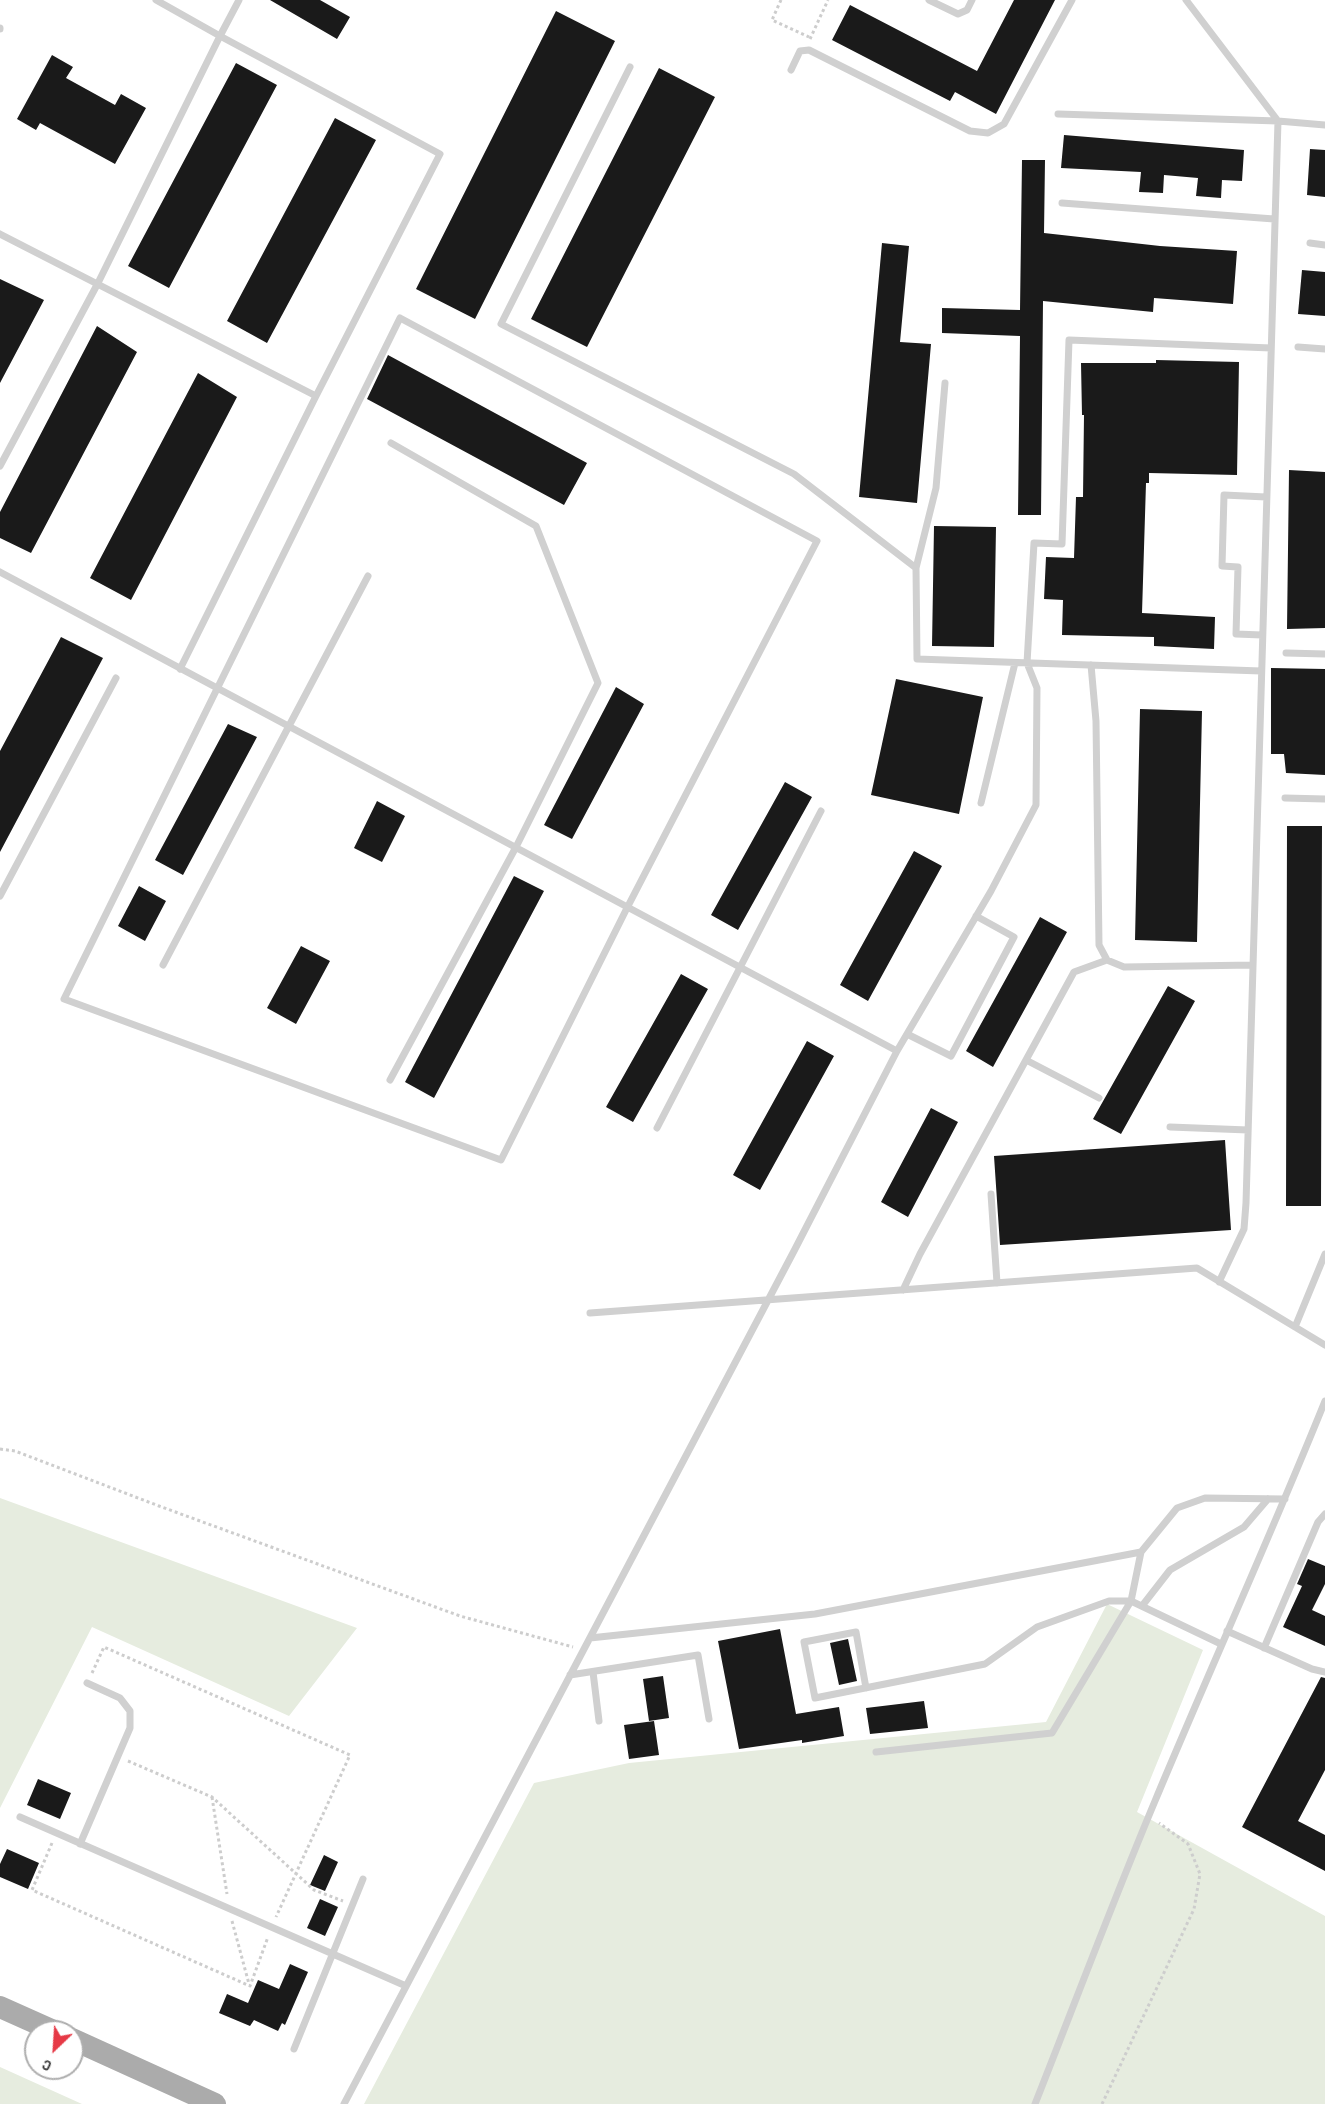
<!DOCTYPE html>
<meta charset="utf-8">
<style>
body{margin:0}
#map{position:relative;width:1325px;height:2104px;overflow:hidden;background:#fff;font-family:"Sofia Sans Condensed",sans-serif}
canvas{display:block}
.north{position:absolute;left:24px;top:2020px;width:60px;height:60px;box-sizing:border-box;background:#fff;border:2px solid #adadad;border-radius:50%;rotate:205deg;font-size:16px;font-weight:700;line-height:24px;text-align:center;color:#333}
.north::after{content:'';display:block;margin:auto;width:21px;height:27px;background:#e63946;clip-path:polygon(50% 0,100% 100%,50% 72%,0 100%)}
</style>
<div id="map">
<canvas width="1325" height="2104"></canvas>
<div class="north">С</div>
</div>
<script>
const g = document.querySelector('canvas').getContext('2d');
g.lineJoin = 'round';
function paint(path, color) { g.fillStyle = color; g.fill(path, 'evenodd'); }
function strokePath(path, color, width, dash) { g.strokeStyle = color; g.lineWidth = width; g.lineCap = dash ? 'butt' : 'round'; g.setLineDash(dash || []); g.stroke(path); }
paint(new Path2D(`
 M0 1498 357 1628 289 1716 92 1627 0 1808Z
 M1107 1604 1203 1650 1137 1812 1325 1916V2104H364L534 1783 629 1763 1046 1722Z
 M0 2067 82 2104H0Z`), '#e6ecdf');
paint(new Path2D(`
 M270 0H320L350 17 337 39Z
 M1014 0H1055L996 114 955 92 950 101 832 40 850 5 977 71Z
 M556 11 615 41 475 319 416 289Z
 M52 55 73 67 66 78 115 105 121 94 146 108 115 164 40 123 36 130 17 119Z
 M236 63 277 85 169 288 128 266Z
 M659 68 715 97 587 347 531 319Z
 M335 118 376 140 267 343 227 321Z
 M1064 135 1244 150 1242 181 1222 180 1221 198 1196 196 1198 178 1164 175 1163 193 1139 192 1141 172 1061 168Z
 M1310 149 1325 150V197L1307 195Z
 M1022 160H1045L1044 233 1160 246 1237 251 1233 304 1154 298 1153 312 1043 301 1041 515H1018L1020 336 942 333V308L1020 310Z
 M882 243 909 246 900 342 931 344 917 503 859 497Z
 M1302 270 1325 272V316L1298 314Z
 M0 279 44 300 0 383Z
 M97 326 137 352 31 553 0 538V512Z
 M388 355 587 463 564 505 367 399Z
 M1156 360 1239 362 1237 475 1149 473V483H1146L1142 613 1215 617 1214 649 1154 646V637L1062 635 1063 600 1044 599 1046 557 1074 558 1076 497H1083L1084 415H1082L1081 363H1156Z
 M198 373 237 397 131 600 90 578Z
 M1289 470 1325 472V628L1287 629Z
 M934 526 996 527 994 647 932 646Z
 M61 637 103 658 0 852V751Z
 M1271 668 1325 669V775L1286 773 1284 754H1271Z
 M896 679 983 697 959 814 871 795Z
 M616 687 644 704 572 839 544 825Z
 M1140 709 1202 711 1197 942 1135 940Z
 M228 724 257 737 183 875 155 860Z
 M785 782 812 797 738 930 711 915Z
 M377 801 405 816 382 862 354 848Z
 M1287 826H1322L1321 1206H1286Z
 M914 851 942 866 868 1001 840 985Z
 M514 876 544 891 434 1098 405 1082Z
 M139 886 166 901 145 941 118 926Z
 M1040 917 1067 932 993 1067 966 1051Z
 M301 946 330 961 296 1024 267 1008Z
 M681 974 708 989 633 1122 606 1107Z
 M1168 986 1195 1001 1121 1134 1093 1119Z
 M807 1041 834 1056 760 1190 733 1175Z
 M931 1108 958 1122 908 1217 881 1202Z
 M1225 1140 1231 1230 1000 1245 994 1156Z
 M1308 1559 1325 1566V1584L1312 1610 1325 1616V1646L1283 1627 1302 1586 1297 1584Z
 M780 1629 796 1714 839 1707 844 1736 802 1743V1740L739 1749 718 1641Z
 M848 1639 857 1681 839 1685 830 1643Z
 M663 1676 669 1718 649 1721 643 1679Z
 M1321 1677 1325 1678V1770L1298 1821 1325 1835V1871L1242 1827Z
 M924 1701 928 1728 870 1734 866 1708Z
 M654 1721 659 1755 629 1759 624 1725Z
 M38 1779 71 1793 60 1819 27 1805Z
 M7 1849 39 1863 28 1889 0 1877V1864Z
 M324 1855 338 1862 325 1891 310 1885Z
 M320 1899 338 1907 325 1936 307 1928Z
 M290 1964 308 1972 285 2025 282 2023 278 2031 254 2020 250 2026 219 2013 227 1994 248 2003 258 1980 279 1989Z`), '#1a1a1a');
strokePath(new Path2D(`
 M781 0 772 20 809 37
 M810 39 828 0
 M0 1449 15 1451 159 1506 460 1616 573 1647
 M92 1673 104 1647 350 1755 276 1917
 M128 1761 212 1797 314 1890 343 1901
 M212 1797 227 1894
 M52 1843 32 1890 250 1986 268 1937
 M232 1921 249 1984
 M1102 2104 1194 1909 1200 1874 1188 1844 1159 1823`), '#cdcdcd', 3, [3, 3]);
strokePath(new Path2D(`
 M156 0 220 36 239 0
 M929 0 958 14 967 10 972 0
 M1186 0 1278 121 1246 1203 1244 1229 1219 1282
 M0 29V28
 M630 67 501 324 794 474 916 568
 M791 70 800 51 809 50 970 131 988 133 1004 124 1072 0
 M1058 114 1278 121 1325 125
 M1062 203 1274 219
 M0 234 316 396
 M1310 243 1325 245
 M400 318 817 541 627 908 501 1160 64 999Z
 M1298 347 1325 349
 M945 383 936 488 916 568 917 659 1261 671
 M0 466 98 283 220 36 440 154 316 396 180 669
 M0 572 897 1051
 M1262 635 1236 634 1238 567 1222 566 1224 495 1266 497
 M1286 653 1325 654
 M1091 665 1096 721 1099 945 1107 960 1124 967 1253 965
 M1285 798 1325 799
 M981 803 1015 663
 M0 896 116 678
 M163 965 368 576
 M907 1034 951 1056 1014 937 976 916
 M1026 1060 1099 1098
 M390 1080 516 847 598 683 536 526 391 443
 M1170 1127 1248 1130
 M657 1128 821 811
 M991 1194 997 1283
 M903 1290 920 1254 1074 972 1107 960
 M590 1313 1197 1268 1325 1345
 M1295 1327 1325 1254
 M1142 1606 1170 1570 1244 1527 1268 1499
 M1227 1631 1312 1669 1325 1672
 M590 1638 815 1614 1141 1552
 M1264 1648 1318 1522 1325 1514
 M593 1672 599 1721
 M570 1675 698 1655 709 1719
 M866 1688 856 1632 804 1642 815 1698 985 1664 1037 1627 1109 1601H1131L1141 1552 1177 1508 1205 1498 1285 1499
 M876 1752 1052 1733 1131 1601 1221 1644
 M20 1817 406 1986
 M80 1844 130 1728V1711L120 1698 87 1683
 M294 2049 363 1879
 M344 2104 794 1251 897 1051 991 891 1036 805 1037 688 1027 663 1034 543 1062 544 1069 340 1271 348
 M1035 2104C1075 2003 1113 1901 1155 1801 1211 1667 1271 1535 1325 1401`), '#d0d0d0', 7);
strokePath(new Path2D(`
 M0 2007 56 2032
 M72 2039 215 2104`), '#ababab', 22);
</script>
